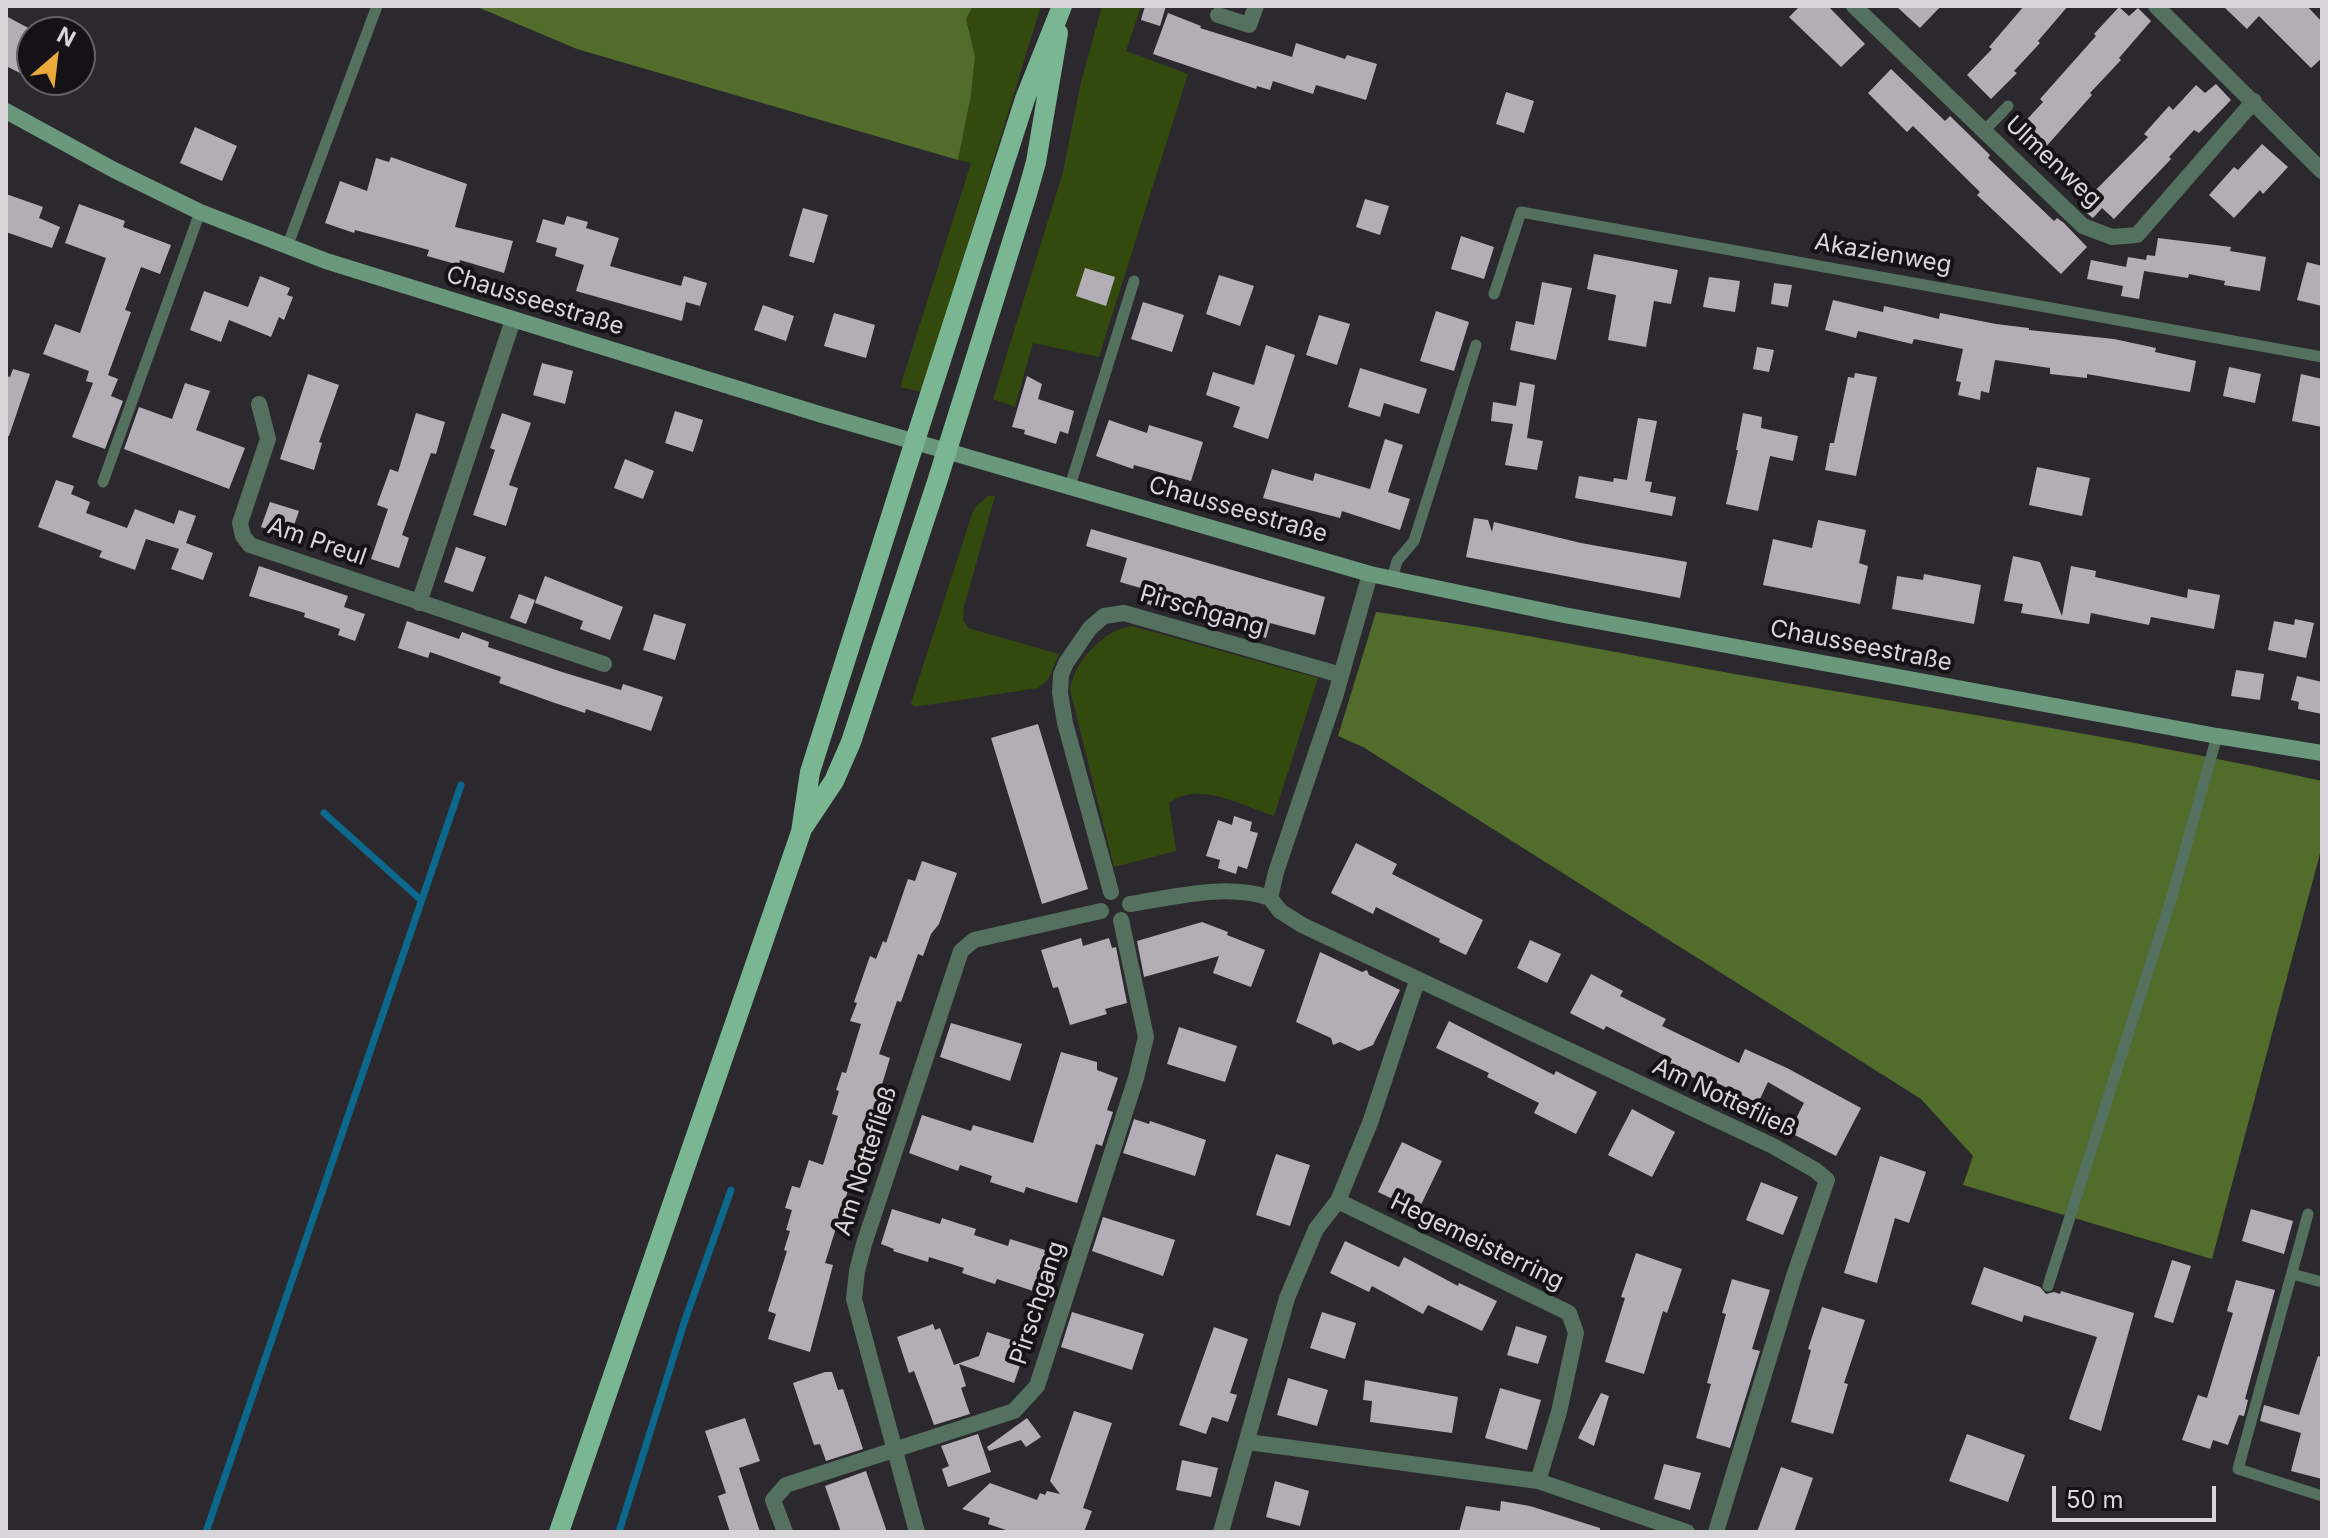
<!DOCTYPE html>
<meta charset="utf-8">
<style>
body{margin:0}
#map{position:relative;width:2328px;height:1538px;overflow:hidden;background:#2c292e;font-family:Inter,sans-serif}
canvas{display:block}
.frame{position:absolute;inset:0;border:8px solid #d8d6d9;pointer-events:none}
.north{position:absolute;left:16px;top:16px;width:80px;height:80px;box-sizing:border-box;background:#141215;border:2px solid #626063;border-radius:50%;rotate:28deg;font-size:22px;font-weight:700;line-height:32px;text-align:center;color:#d8d6d9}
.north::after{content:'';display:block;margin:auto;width:28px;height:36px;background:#eca93b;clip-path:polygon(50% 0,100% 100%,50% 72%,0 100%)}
.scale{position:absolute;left:2052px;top:1486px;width:164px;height:36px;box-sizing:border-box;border:4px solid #d8d6d9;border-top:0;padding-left:10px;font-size:24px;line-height:28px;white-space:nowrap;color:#d8d6d9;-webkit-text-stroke:6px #141215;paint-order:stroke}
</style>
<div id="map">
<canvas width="2328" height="1538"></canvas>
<div class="frame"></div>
<div class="north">N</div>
<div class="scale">50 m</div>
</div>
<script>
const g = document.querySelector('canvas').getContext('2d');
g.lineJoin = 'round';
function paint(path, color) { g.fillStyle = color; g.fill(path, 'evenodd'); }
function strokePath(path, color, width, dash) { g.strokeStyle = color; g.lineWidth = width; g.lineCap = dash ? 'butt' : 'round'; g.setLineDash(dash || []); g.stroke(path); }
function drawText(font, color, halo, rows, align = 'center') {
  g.font = font + ' Inter,sans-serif'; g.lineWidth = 8; g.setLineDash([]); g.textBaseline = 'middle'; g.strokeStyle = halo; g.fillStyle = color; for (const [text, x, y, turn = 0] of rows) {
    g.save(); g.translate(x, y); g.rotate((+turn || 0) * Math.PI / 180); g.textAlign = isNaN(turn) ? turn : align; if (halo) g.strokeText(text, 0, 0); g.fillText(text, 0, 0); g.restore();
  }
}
paint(new Path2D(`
 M973 6H1041L922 392 900 387 971 163 958 160 971 95 975 56 966 19Z
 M1102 6H1141L1126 51 1188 74 1099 357 1033 343 1015 407 993 399 1063 172 1081 82Z
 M988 496H995L964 607 963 619 968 628 1059 654 1048 680 1038 688 914 707 911 703 972 514 976 506Z
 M1132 626 1318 678 1274 816C1243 806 1199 780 1169 803L1176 851 1114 867 1070 690C1073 662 1105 629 1132 626Z`), '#33490d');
paint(new Path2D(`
 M475 6H973L966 19 975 56 971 95 958 160 577 49Z
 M1376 612C1512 630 1646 659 1781 682 1962 713 2143 741 2322 781V846L2212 1259 1963 1185 1973 1156 1921 1099 1363 747 1338 736Z`), '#526c2b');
strokePath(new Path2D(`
 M324 813 421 900
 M206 1532 461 785
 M619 1532 685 1320 731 1190`), '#0d688d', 7);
paint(new Path2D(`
 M1145 6H1166L1160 26 1141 20Z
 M1800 6H1828L1865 44 1841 67 1789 17Z
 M1896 6H1941L1920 28Z
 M2024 6H2068L2038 41 2040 43 2014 71 2017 73 1991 99 1967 75 1992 49 1989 47Z
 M2223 6H2307L2322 22V58L2311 68 2259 16 2247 29Z
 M2119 7 2129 16 2138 8 2151 21 2119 58 2121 60 2090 93 2092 95 2043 150 2020 127 2043 102 2040 99 2096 36 2094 34Z
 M1168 13 1201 26 1200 28 1292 57 1296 43 1345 59 1347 55 1377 64 1366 100 1316 85 1313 94 1273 81 1270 90 1257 86 1256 89 1153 54Z
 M6 16 32 30V59L24 75 6 66Z
 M1891 69 1945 121 1950 116 1990 155 1988 158 2054 221 2057 218 2064 223 2087 247 2061 274 1977 195 1980 192 1913 126 1907 132 1868 93Z
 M2216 84 2231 100 2199 133 2194 130 2169 157 2171 159 2114 219 2102 208 2093 218 2079 207 2148 137 2144 134 2169 106 2173 110 2196 85 2205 93Z
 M1506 92 1534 101 1524 133 1496 124Z
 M195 127 237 146 222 181 180 163Z
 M2262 144 2288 167 2263 194 2260 190 2234 218 2209 195 2234 167 2238 170Z
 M391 157 467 184 455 227 513 241 504 273 460 260 459 265 427 256 429 250 355 230 354 233 325 223 340 181 367 191 376 158 389 162Z
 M6 194 43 207 39 218 60 227 52 248 6 232Z
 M1365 199 1389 206 1380 235 1356 227Z
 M79 204 125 221 123 227 171 245 160 274 141 267 125 310 131 312 108 375 118 379 111 396 123 401 105 449 72 437 93 383 86 381 89 371 43 354 55 324 80 333 106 258 65 243Z
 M803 208 828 215 814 263 789 256Z
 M567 216 588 222 586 228 619 238 610 266 681 286 684 276 707 283 700 306 686 302 682 321 576 291 584 265 555 256 557 248 536 242 543 219 564 225Z
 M1461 236 1494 247 1484 279 1451 269Z
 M2158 238 2231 247 2230 251 2266 257 2260 291 2224 285 2225 281 2209 278 2189 274 2188 278 2144 271 2139 299 2121 296 2123 286 2087 279 2091 260 2126 267 2128 257 2146 260 2147 255 2155 256Z
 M1594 254 1678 270 1671 304 1654 301 1646 347 1608 340 1616 295 1587 289Z
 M2307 262 2322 266V306L2297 300Z
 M1085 268 1115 277 1106 306 1076 296Z
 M1219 275 1254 286 1240 326 1206 314Z
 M260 276 290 288 287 295 293 297 284 320 279 317 271 337 229 320 221 342 190 330 204 291 248 307Z
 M1709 277 1740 281 1735 312 1703 307Z
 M1542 282 1572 288 1556 360 1510 350 1516 321 1534 325Z
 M1774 283 1792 285 1788 307 1771 304Z
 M1833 300 1883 312 1884 306 1939 319 1940 313 1996 324 2029 328V330L2114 339 2156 348 2155 352 2196 361 2190 392 2087 374V378L2050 374V368L1995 360 1989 393 1981 391 1980 400 1958 395 1961 382 1956 381 1963 349 1914 339 1912 344 1858 331 1856 338 1825 330Z
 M1143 302 1184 315 1172 352 1131 339Z
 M763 305 794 316 786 341 754 330Z
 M1436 311 1469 322 1454 371 1420 361Z
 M834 313 875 325 866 358 824 346Z
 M1319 315 1350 324 1337 365 1306 355Z
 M1266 345 1295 355 1268 439 1233 427 1240 407 1206 395 1213 372 1254 385Z
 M1757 347 1774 350 1769 372 1753 369Z
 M542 363 573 371 565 404 533 395Z
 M2229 367 2261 374 2255 403 2223 396Z
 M1360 368 1427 389 1419 414 1384 403 1380 417 1348 407Z
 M13 369 30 374 9 436H6V376L10 377Z
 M1855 373 1877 377 1856 476 1825 470 1830 443H1834L1848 377 1854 378Z
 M308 374 339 385 319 442 322 443 314 470 280 459Z
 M2301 374 2322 379V427L2292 421Z
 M1027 376 1042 384 1038 399 1074 411 1068 434 1060 431 1056 444 1024 434 1025 430 1012 427Z
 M1520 382 1535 385 1527 438 1543 441 1537 470 1505 465 1513 424 1491 421 1493 402 1516 406Z
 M185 383 210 391 196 430 245 448 229 489 124 449 139 407 172 419Z
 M675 411 703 420 693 452 665 443Z
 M416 413 445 422 436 454 431 453 402 535 409 538 399 568 371 559 388 509 377 505 390 469 398 472Z
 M502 413 531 423 509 485 518 488 506 526 473 515 495 450 490 448Z
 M1743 413 1762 417 1761 428 1798 436 1793 461 1770 456 1758 511 1726 504 1738 450H1736Z
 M1638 418 1657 421 1645 481 1652 482 1650 492 1676 497 1672 516 1575 498 1579 476 1613 482 1614 478 1627 480Z
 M1109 420 1147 433 1149 425 1203 442 1191 481 1134 465 1133 469 1096 456Z
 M1385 439 1403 445 1388 492 1410 499 1400 530 1342 511 1340 518 1263 498 1272 469 1313 481 1315 473 1370 489Z
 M625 459 654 471 643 499 614 488Z
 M2037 467 2090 478 2082 516 2029 505Z
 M56 480 74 486 71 494 90 502 86 513 127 528 135 509 174 524 179 510 196 516 186 543 213 553 203 580 171 569 179 549 146 539 135 570 99 557 102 551 38 527Z
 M270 502 299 511 290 537 261 527Z
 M1474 518 1488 520 1492 532 1494 522 1581 543 1687 562 1680 598 1466 557Z
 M1818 520 1866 530 1859 563 1868 566 1860 604 1763 585 1773 539 1812 548Z
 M1091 529 1325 597 1315 635 1270 623 1266 638 1147 604 1151 591 1120 582 1127 558 1086 546Z
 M456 547 486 557 473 592 444 582Z
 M2013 556 2040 562 2062 616 2071 566 2096 571 2095 577 2187 598 2188 589 2220 595 2214 629 2151 617 2149 625 2091 613 2089 624 2021 613 2023 604 2004 601Z
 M259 566 348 596 344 607 365 614 355 641 338 635 340 629 304 617 305 613 249 596Z
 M1924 574 1981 585 1974 624 1892 609 1897 576 1923 580Z
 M545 576 623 607 610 640 580 629 583 621 535 603Z
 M519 594 535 600 526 624 510 618Z
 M654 614 686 624 675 660 643 650Z
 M2295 619 2314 623 2306 658 2268 650 2274 621 2294 625Z
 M407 621 459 639 462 632 489 642 488 647 562 672 621 690 623 684 663 697 651 731 586 709 585 713 552 702 499 683 501 677 430 652 428 658 398 648Z
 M2236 670 2264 674 2260 700 2231 696Z
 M2297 676 2322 682V714L2298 709 2299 702 2291 700Z
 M1038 724 1088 889 1042 904 991 738Z
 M1234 816 1252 822 1250 831 1258 833 1247 869 1238 866 1236 874 1218 868 1220 860 1206 856 1218 820 1232 825Z
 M1356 843 1397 864 1392 874 1483 920 1466 955 1439 942 1440 939 1376 907 1373 914 1331 893Z
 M922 861 957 873 939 924 931 934 923 956 918 954 901 1002 897 1001 879 1054 890 1058 877 1101 882 1102 868 1148 862 1146 825 1263 833 1265 810 1352 768 1339 776 1314 768 1311 787 1251 784 1250 790 1231 786 1230 792 1210 785 1208 792 1186 800 1188 809 1160 823 1165 838 1116 832 1114 839 1091 836 1090 842 1072 846 1073 861 1024 850 1021 857 1003 854 1002 870 956 876 959 883 941 886 943 908 879 915 881Z
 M1202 922 1228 932 1227 935 1265 950 1251 987 1213 973 1219 956 1144 977 1137 941Z
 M1081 938 1083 946 1109 938 1112 948 1116 947 1127 1003 1105 1009 1107 1014 1070 1025 1058 987 1053 988 1041 950Z
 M1530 940 1561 954 1547 983 1517 968Z
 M1320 952 1362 972 1367 970 1369 975 1400 990 1373 1045 1359 1051 1340 1042 1333 1045 1331 1038 1296 1022Z
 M1591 974 1623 991 1620 996 1666 1019 1662 1026 1739 1063 1745 1049 1787 1068 1861 1108 1836 1156 1789 1132 1804 1103 1768 1082 1758 1103 1703 1076 1700 1081 1669 1065 1672 1059 1606 1026 1604 1030 1570 1013Z
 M1449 1021 1554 1075 1556 1071 1597 1092 1576 1134 1534 1113 1539 1103 1487 1077 1489 1073 1436 1048Z
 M951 1023 1022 1044 1010 1081 940 1057Z
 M1179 1027 1237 1046 1225 1082 1167 1064Z
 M1061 1052 1097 1062V1070L1118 1078 1107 1110 1113 1112 1102 1146 1096 1144 1077 1203 1026 1187 1024 1193 990 1182 992 1176 960 1165 958 1171 909 1153 922 1115 971 1131 973 1125 1033 1143Z
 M1632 1109 1675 1132 1652 1177 1608 1155Z
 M1134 1119 1149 1124 1150 1121 1206 1140 1195 1176 1123 1153Z
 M1402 1142 1442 1161 1418 1211 1378 1192Z
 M1276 1154 1310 1165 1290 1226 1256 1215Z
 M1880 1156 1926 1172 1909 1223 1895 1218 1877 1283 1844 1273Z
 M1761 1182 1798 1197 1783 1235 1746 1220Z
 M892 1209 940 1224 942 1218 960 1224 976 1229 974 1235 1008 1246 1010 1239 1045 1250 1044 1254 1058 1259 1045 1295 997 1279 995 1284 962 1273 964 1268 929 1257 928 1262 893 1251 894 1249 881 1244Z
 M2251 1209 2293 1221 2284 1254 2242 1241Z
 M1103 1217 1175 1240 1163 1276 1092 1251Z
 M1345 1241 1399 1267 1404 1257 1458 1286 1459 1283 1497 1301 1482 1331 1428 1305 1423 1314 1372 1286 1369 1292 1330 1273Z
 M1636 1253 1682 1269 1667 1313 1663 1311 1644 1374 1605 1362 1625 1298 1621 1297Z
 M2172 1260 2191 1266 2173 1323 2154 1317Z
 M1984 1267 2040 1287 2046 1294 2054 1292 2060 1294 2061 1291 2134 1313 2101 1431 2069 1419 2097 1337 2024 1315 2022 1322 1971 1304Z
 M1732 1279 1770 1290 1752 1349 1760 1351 1730 1448 1696 1438 1711 1384 1707 1383 1726 1314 1722 1313Z
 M2236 1280 2275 1290 2245 1399 2248 1400 2244 1416 2239 1415 2228 1445 2213 1440 2210 1449 2182 1440 2198 1395 2207 1398 2233 1313 2227 1311Z
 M1822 1307 1865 1320 1844 1383 1848 1384 1833 1434 1791 1422 1811 1350 1808 1349Z
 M1072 1312 1144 1334 1132 1370 1061 1347Z
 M1322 1312 1356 1323 1345 1359 1310 1348Z
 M933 1324 935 1330 940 1328 954 1365 979 1356 987 1332 1027 1345 1014 1383 959 1364 966 1386 961 1388 970 1414 934 1425 914 1371 909 1373 897 1337Z
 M1516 1326 1547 1336 1538 1364 1507 1355Z
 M1214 1327 1248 1339 1230 1393 1237 1395 1228 1422 1212 1417 1206 1434 1179 1425Z
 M2318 1356 2322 1357V1479L2291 1471 2301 1433 2260 1421 2264 1405 2299 1415Z
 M825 1372H832L838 1390 843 1389 863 1449 826 1461 820 1444 814 1445 793 1383Z
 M1288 1378 1328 1390 1317 1426 1277 1415Z
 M1365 1380 1458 1397 1452 1433 1370 1422 1372 1401 1363 1400Z
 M1500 1388 1541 1400 1527 1450 1485 1438Z
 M1601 1393 1609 1396 1594 1446 1578 1438Z
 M1074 1411 1112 1423 1083 1508 1092 1511 1084 1532H1012L988 1524 990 1518 962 1509 990 1483 1037 1500 1040 1493 1045 1495 1047 1491 1060 1494 1050 1481Z
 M745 1418 760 1461 739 1468 760 1532H730L718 1496 726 1493 705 1431Z
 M1027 1418 1041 1437 1026 1447 1021 1440 989 1451 987 1447Z
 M978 1434 991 1472 948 1487 942 1469 949 1466 941 1446Z
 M1967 1434 2025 1455 2008 1502 1949 1481Z
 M1182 1460 1218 1468 1211 1497 1176 1490Z
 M1664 1464 1701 1473 1690 1510 1654 1499Z
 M1781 1467 1813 1478 1794 1532H1757Z
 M866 1471 887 1532H841L825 1486Z
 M1275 1481 1309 1491 1300 1526 1266 1517Z
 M1501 1501 1530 1506 1600 1528V1532H1459L1466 1506 1500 1511Z`), '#b3aeb5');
strokePath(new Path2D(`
 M1984 131 2008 106
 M287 247 377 6
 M1494 294 1521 212 2322 357
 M103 482 200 212
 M1070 486 1134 281
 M1392 579 1397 561 1414 541 1476 345
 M2308 1214 2238 1469 2322 1496
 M2292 1274 2322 1282
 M2048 1286 2173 893 2217 736`), '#54705f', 11);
strokePath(new Path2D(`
 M1854 6 2083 226 2112 237 2137 235 2254 101
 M2156 6 2322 171
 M1218 15 1249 25 1256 6
 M259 404 268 439 240 523 243 536 250 545 604 664
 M419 603 513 320
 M1111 892 1065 723 1060 693 1061 675 1066 663 1090 628 1104 616 1124 613 1341 675
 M1270 898 1276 872 1335 697 1370 574
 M1130 904C1175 897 1226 883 1270 898L1280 911 1302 925 1773 1146 1815 1170 1827 1180 1794 1276 1716 1532
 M1248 1442 1538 1481 1559 1412 1576 1333 1569 1313 1338 1201
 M1538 1481 1687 1532
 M785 1532 773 1500 786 1485 1014 1411 1037 1386 1136 1078 1146 1037 1121 920
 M917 1532 854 1299 857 1271 864 1244 961 951 974 940 1101 911
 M1221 1532 1287 1298 1316 1229 1338 1201 1370 1123 1417 981`), '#54705f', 16);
strokePath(new Path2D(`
 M6 111 114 170 200 212 326 261 819 414 1370 574 1564 615 2217 736 2322 753`), '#6a987c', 16);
strokePath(new Path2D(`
 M804 826 834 781 851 742 937 482 1027 194 1036 162 1058 33
 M559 1532 801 832 810 772 905 472 1025 99 1062 6`), '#7ab692', 20);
drawText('24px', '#d8d6d9', '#141215', [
 ["Ulmenweg",2053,162,43],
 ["Akazienweg",1883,254,10],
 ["Chausseestraße",535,301,17],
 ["Chausseestraße",1238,510,16],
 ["Am Preul",317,542,19],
 ["Pirschgang",1202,611,16],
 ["Chausseestraße",1861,646,11],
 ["Am Nottefließ",1724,1098,25],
 ["Am Nottefließ",866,1161,-72],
 ["Hegemeisterring",1477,1242,26],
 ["Pirschgang",1038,1303,-72]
]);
</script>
